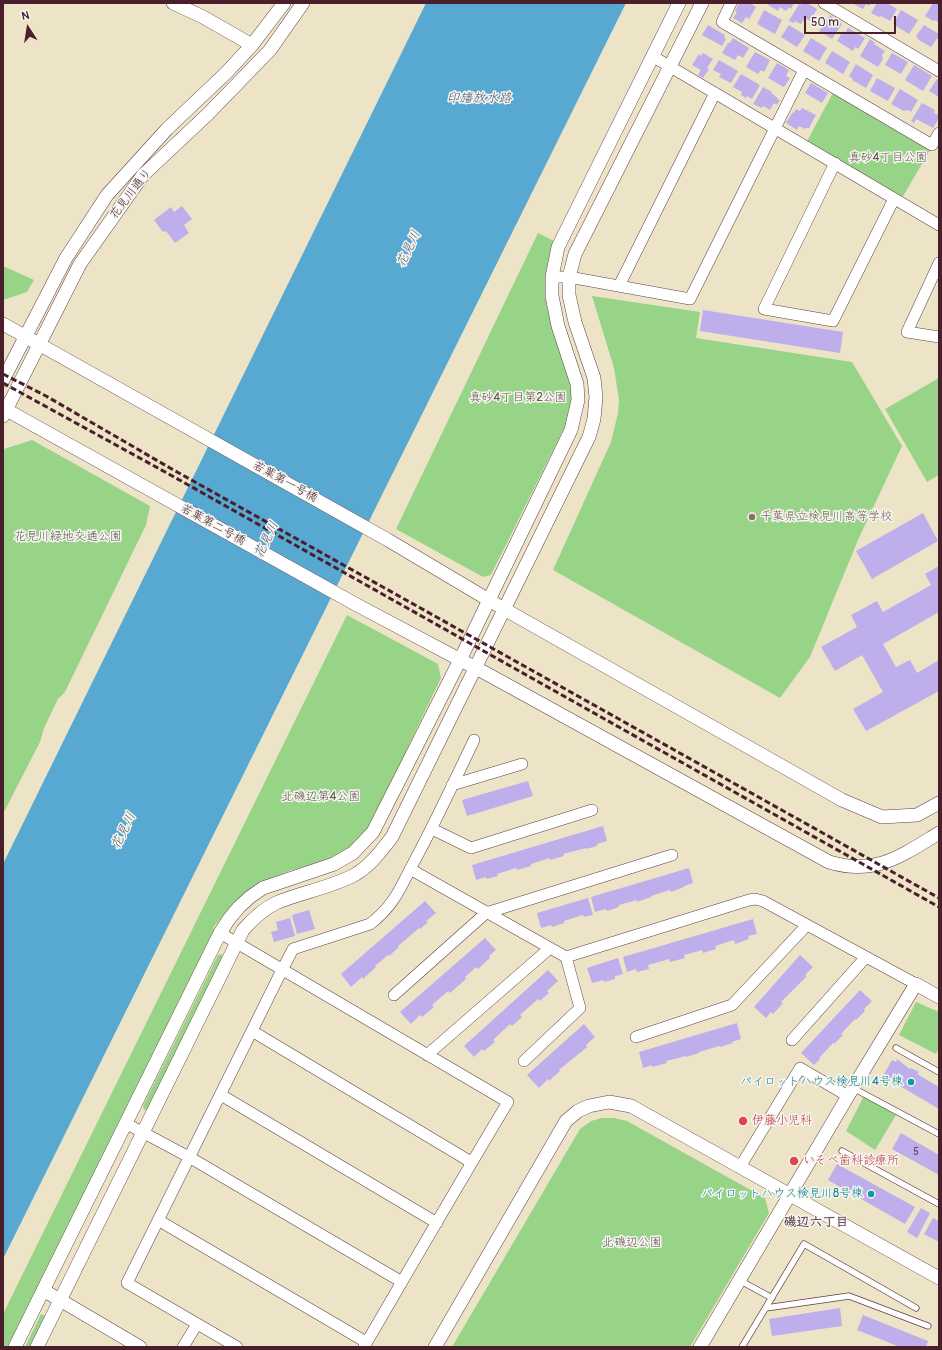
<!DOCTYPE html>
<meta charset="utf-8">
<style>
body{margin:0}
#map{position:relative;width:942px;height:1350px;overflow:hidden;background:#ede4c8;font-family:Pangolin,sans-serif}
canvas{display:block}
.frame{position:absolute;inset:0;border:4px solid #4a1f2b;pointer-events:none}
.north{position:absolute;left:8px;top:8px;width:40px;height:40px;-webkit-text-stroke:3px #f6f6f2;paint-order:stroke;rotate:348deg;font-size:11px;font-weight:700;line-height:16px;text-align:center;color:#4a1f2b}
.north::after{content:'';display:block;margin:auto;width:14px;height:18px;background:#4a1f2b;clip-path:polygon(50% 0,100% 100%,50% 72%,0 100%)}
.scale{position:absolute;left:804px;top:16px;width:92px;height:18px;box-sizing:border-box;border:2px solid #4a1f2b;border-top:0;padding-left:5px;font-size:12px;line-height:14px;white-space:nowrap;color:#4a1f2b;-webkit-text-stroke:3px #f6f6f2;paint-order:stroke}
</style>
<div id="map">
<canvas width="942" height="1350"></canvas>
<div class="frame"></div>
<div class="north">N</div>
<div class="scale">50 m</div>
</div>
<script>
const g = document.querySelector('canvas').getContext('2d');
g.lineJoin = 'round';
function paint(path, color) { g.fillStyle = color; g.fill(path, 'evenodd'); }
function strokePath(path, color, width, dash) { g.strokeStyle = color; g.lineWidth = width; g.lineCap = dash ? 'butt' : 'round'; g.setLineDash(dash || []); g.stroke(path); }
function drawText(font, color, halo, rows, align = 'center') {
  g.font = font + ' Pangolin,"Klee One",sans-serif'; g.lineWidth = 3; g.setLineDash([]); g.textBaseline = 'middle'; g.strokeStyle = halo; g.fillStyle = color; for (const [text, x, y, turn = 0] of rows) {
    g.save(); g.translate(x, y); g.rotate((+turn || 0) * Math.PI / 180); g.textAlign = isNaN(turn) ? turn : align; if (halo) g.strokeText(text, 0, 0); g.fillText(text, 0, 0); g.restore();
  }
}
paint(new Path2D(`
 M833 93 930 150 902 198 807 141Z
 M538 233 554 241 546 271 545 295 548 310 569 375 574 396 570 416 491 575 483 577 396 529Z
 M3 266 34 280 27 292 3 300Z
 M592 296 700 312 696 338 852 362 902 446 858 540 810 657 780 698 553 570 611 442 618 413 619 400 614 368Z
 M939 378V475L927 482 885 409Z
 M32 440 150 506 146 525 65 692 58 699 44 728 40 742 3 814V452L4 449Z
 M347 615 438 664 441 678 368 831 352 847 326 860 289 871 261 883 235 901 213 928 216 933 10 1347H3V1314Z
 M221 954 223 957 148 1109 144 1110 143 1106 218 955Z
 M916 1002 939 1012V1048L936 1054 899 1035Z
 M864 1096 896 1115 875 1150 846 1131Z
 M602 1118H614L627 1121 765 1198 769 1213 690 1347H452L580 1129 591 1121Z
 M41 1314 46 1316 31 1347H25Z`), '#98d488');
paint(new Path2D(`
 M426 3H626L3 1259V864Z`), '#57a9d2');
paint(new Path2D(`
 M739 3H750L756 7 749 19 746 17 742 23 733 18 737 12 735 11Z
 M769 3H794L791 9 789 7 786 11 780 7 778 11 768 5Z
 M802 3H807L817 9 810 21 805 18 801 24 795 21 794 23 789 21 799 4 801 5Z
 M852 3H871L869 6 866 4 863 9Z
 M877 3H887L897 9 890 21 881 16 879 17 871 13Z
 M933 3H939V23L935 20 933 21 925 16Z
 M764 10 782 20 775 34 757 24Z
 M901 10 918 20 909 34 893 24Z
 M830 15 842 24 832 39 819 31Z
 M708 25 725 35 724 37 726 39 722 46 702 35Z
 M789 25 805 35 797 47 781 37Z
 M924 25 939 34V36L931 47 919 40 916 36Z
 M848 28 865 38 858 49 855 47 853 51 837 41 843 31 845 33Z
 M733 38 749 48 743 58 738 55 735 60 722 53 728 43H730Z
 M811 38 827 48 819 61 803 51Z
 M870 39 875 43 874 44 885 51 882 55 883 59 878 67 860 56Z
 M832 51 850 62 843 74 825 63Z
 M755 52 770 60 764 72 761 70 758 74 746 67Z
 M703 53 713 59 707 68 709 69 703 78 698 75 701 70 692 65 699 54 701 56Z
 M892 53 908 62 901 74 885 65Z
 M719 60 738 71 731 83 719 77 721 74 713 70Z
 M777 63 789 70 786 76 790 78 784 87 768 78Z
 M856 64 873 75 866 88 852 80 853 79 849 76Z
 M914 65 932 76 923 91 905 80Z
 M741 74 760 85 752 99 747 96 746 98 741 95 742 92 733 87Z
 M877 78 895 88 888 101 870 91Z
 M937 79 939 80V97L929 91Z
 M811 83 828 93 822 103 805 93Z
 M763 87 772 92 771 93 778 98 777 99 780 100 777 105 774 103 770 110 763 106 762 108 753 104Z
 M900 89 918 100 911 112 908 110 904 111 891 104Z
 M922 103 935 110 934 113 939 115V118L933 128 916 119 914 123 911 121Z
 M802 108 816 115 809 128H806L805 129 799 126 797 130 786 123 793 112 794 113 796 109 800 111Z
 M182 206 192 219 184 225 189 233 175 243 166 231 163 232 154 220 171 207 174 212Z
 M703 310 843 332 840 353 700 331Z
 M923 513 938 541 872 579 856 551Z
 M939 566V612L883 644 896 667 910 660 917 673 939 660V691L866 731 853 709 883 692 862 655 835 671 821 647 857 627 851 615 877 601 883 612 931 585 925 574Z
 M528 781 533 796 467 816 462 800Z
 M603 826 607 841 597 844V846L586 849V848L563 854 564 856 550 860V858L531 864V866L517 870 516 868 497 874 498 876 487 879 486 877 476 880 472 865Z
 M689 868 693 883 684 886V887L671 892 670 890 651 896V897L637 902V900L619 905V907L607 911 606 909 595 912 591 897Z
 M588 898 593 915 584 917 583 915 564 921V923L552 927 551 925 541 928 537 913Z
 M425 901 436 913 426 921 428 922 420 929 419 928 398 946 399 947 389 956 388 955 375 966 376 967 363 979 362 977 351 987 341 974Z
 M309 910 315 929 297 934 292 915Z
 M290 918 295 936 274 942 271 932 278 930 276 922Z
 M753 919 757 934 748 936 749 939 735 944 734 940 715 946 716 949 703 953 702 950 684 955 685 958 670 962 669 959 648 965 649 969 637 972 636 969 627 972 623 957Z
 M485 938 496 950 489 956 490 958 478 969 476 967 465 977 466 979 450 993 448 991 432 1005 434 1007 422 1017 420 1015 411 1024 400 1012Z
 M800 955 813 967 805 975 807 976 781 1002 783 1003 773 1014 771 1012 766 1018 754 1007Z
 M618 958 623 974 615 976V979L604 982 603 980 592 983 587 968Z
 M548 970 558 981 547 991 549 993 540 1001 538 999 520 1015 522 1017 512 1026 510 1024 493 1040 495 1042 484 1051 482 1049 474 1057 464 1046Z
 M860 990 872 1001 864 1009 865 1011 856 1020 855 1019 841 1034 843 1035 834 1044 833 1043 819 1058 820 1059 814 1065 801 1053Z
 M737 1023 741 1039 732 1042 733 1043 720 1047 719 1046 699 1052V1053L686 1057V1056L666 1061 667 1063 652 1067V1065L643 1068 639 1052Z
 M584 1024 595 1037 586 1045 587 1047 559 1070 560 1071 549 1081 548 1079 539 1088 527 1075Z
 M897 1059 910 1069 911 1068 919 1072 917 1074 939 1087V1109L883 1076 892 1060 896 1062Z
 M901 1133 939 1155V1175L892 1149Z
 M837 1164 915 1207 905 1224 828 1180Z
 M921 1208 930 1213 917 1238 907 1232Z
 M933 1218 939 1221V1242L924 1234Z
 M840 1308 842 1326 772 1336 769 1319Z
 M863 1315 928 1341 926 1347H900L857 1330Z`), '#beaeeb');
const service = new Path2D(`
 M896 1048 939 1072
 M853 1088 939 1134
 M842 1151 939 1204
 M739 1280 772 1298
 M766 1308 849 1296 928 1326
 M742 1347 804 1244 916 1308`);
const minor = new Path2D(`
 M731 3 722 22 932 145 939 133
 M824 3 939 71
 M652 56 939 225
 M835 163 764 309 833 321 894 199
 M939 263 907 332 939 337
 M552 277H569L690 299 804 70
 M619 286 715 93
 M452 785 522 764
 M432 829 471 848 592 810
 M410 869 566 957 580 1008 524 1061
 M220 933 508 1102C459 1183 412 1265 364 1347
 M566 957 749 900 755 899 763 901 916 984
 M394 995 486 913 672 855
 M252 1031 471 1162
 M636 1037 732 1005 807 925
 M792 1040 866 957
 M427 1055 550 948
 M221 1095 437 1223
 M127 1124 189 1157 402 1282
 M740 1167 800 1068 848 1096
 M158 1220 366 1342
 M183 1347 197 1324
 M237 1347 127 1283 282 970 293 949 370 924C395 905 401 886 415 860 436 821 455 780 474 740`);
const tertiary = new Path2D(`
 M173 3 203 17 252 45
 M3 324 388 540 504 609 842 800 882 817 917 815 939 803
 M3 380 66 258 107 195 167 129 227 72 252 45 284 3
 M3 408 357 605 489 675 829 862C875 876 901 856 939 833
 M3 416 80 264 143 175 208 114 270 50 303 3
 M43 1290 140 1347
 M15 1347 220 933 229 919 239 907 250 897 263 888 334 864 353 853 373 832 460 660 571 430 578 400 577 384 558 326 552 296V277L558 247 679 3
 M37 1347 243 930C252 920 263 909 276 903 301 892 331 888 356 874 371 865 381 851 392 837L589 437 594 419 596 397 594 378 575 322 569 295V277L575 254 702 3
 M435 1347 566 1121 578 1111 589 1106 609 1102 631 1106 939 1278
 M700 1347 848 1096 916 984 939 997`);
strokePath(service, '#623d43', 7);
strokePath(minor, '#623d43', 12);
strokePath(tertiary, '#623d43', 14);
strokePath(service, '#fff', 5.5);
strokePath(minor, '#fff', 11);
strokePath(tertiary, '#fff', 13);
strokePath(new Path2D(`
 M3 374 46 396 170 468 939 898
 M3 383 167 473 939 907`), '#4a1f2b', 3, [6, 3]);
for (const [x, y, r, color] of [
 [752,517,4,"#8d6e63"],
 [911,1082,4,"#0f9aa8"],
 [743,1121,5,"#e0444e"],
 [794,1161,5,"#e0444e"],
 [871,1194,4,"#0f9aa8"]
]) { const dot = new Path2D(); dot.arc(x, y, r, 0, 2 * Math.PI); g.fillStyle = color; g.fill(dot); strokePath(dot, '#f6f6f2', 1.5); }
drawText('10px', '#67435b', null, [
 ["5",916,1152]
]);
drawText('12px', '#615547', '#f6f6f2', [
 ["真砂4丁目公園",888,158],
 ["真砂4丁目第2公園",518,398],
 ["花見川緑地交通公園",68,537],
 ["北磯辺第4公園",321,797],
 ["北磯辺公園",632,1243]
]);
drawText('12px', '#4a1f2b', '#f6f6f2', [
 ["花見川通り",131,194,-52],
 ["若葉第一号橋",285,482,29],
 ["若葉第二号橋",213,525,29]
]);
drawText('12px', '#785e54', '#f6f6f2', [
 ["千葉県立検見川高等学校",760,517]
], 'left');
drawText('12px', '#0d838f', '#f6f6f2', [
 ["パイロットハウス検見川4号棟",903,1082],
 ["パイロットハウス検見川8号棟",863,1194]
], 'right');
drawText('12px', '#be3a42', '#f6f6f2', [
 ["伊藤小児科",752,1121],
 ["いそべ歯科診療所",803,1161]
], 'left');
drawText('italic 13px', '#4f566e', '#f6f6f2', [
 ["印旛放水路",479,99],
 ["花見川",409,249,-64],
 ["花見川",267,540,-64],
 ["花見川",124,831,-64]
]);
drawText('bold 13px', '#4a1f2b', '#f6f6f2', [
 ["磯辺六丁目",816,1223]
]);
</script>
